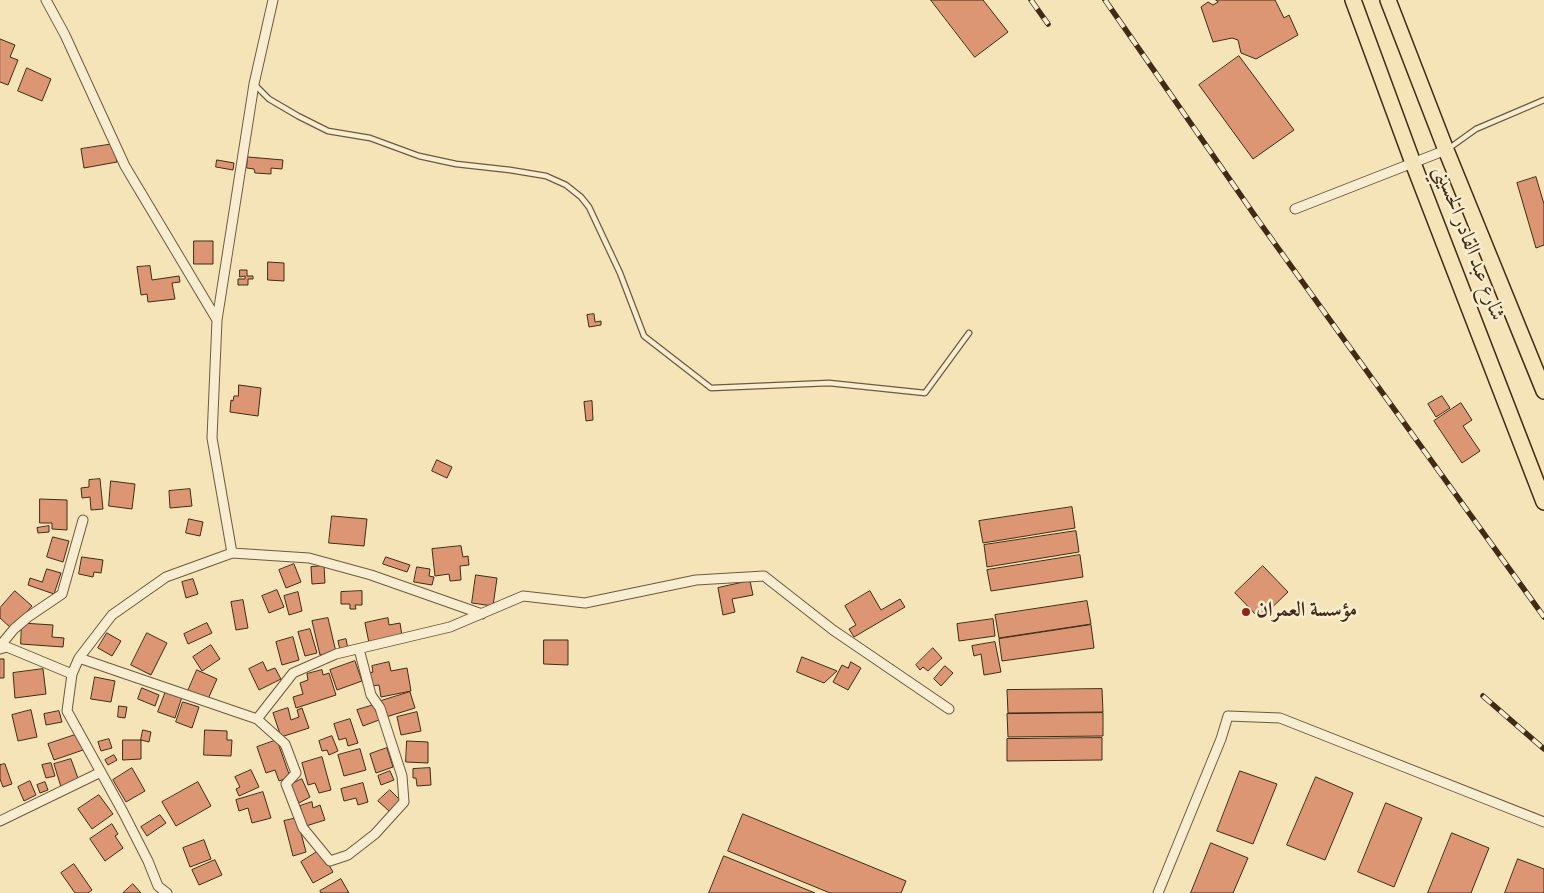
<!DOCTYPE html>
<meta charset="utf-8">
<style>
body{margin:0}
canvas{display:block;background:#f4e4b7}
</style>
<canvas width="1544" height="893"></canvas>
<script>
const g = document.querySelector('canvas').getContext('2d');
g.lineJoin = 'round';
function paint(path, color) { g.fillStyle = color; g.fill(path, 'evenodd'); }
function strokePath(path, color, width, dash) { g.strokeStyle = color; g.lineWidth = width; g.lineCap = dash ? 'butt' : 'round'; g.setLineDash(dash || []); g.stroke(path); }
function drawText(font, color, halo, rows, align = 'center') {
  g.font = font + ' "Sorts Mill Goudy",Amiri,serif'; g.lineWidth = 5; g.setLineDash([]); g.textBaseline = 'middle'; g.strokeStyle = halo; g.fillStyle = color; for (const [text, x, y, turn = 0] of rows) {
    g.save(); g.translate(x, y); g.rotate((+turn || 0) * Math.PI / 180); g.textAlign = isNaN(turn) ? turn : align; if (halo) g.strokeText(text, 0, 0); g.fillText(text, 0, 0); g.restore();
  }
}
const building = new Path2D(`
 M931 0H983L1008 32 975 57Z
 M1216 0H1275L1284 18 1289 15 1298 35 1256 59 1241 53 1238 40 1232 38 1213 42 1201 7 1208 2 1213 5 1218 2Z
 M0 39 15 45 10 57 18 60 8 85 0 82Z
 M1239 56 1294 130 1253 159 1199 85Z
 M27 68 51 79 42 101 18 91Z
 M114 144 117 162 84 168 81 149Z
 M248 157 283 160 282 169 271 168V174L255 173 254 169 247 168Z
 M217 160 234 163 233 170 216 167Z
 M1536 177 1544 204V245L1536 248 1517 183Z
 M194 241H213V264H194Z
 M268 262 284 263V281L268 280Z
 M150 266 152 280 179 276 180 282 172 283 175 299 148 302 147 294 141 295 137 267Z
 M240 270H247V276H253V279H248V285H238V279H245V276L240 277Z
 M594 314 595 322 601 321V325L589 327 587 315Z
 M239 385 261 388 258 416 230 412 231 400 233 401 234 396H238Z
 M1442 396 1450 408 1436 417 1428 404Z
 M592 401 593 420 586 421 584 402Z
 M1461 403 1472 420 1463 426 1480 451 1462 463 1434 421Z
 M437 460 452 467 447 478 432 471Z
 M100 479 103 509 91 510 90 497 82 498 81 488 89 487V480Z
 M111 481 135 484 132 509 109 506Z
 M190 489 192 506 170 508 169 491Z
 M40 499 67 500V530L52 529V523H40Z
 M1072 507 1075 528 983 543 979 521Z
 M332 516 367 519 364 546 329 543Z
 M189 519 203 522 200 536 186 533Z
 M49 526V532L38 533 37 528Z
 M1076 531 1079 552 987 567 984 545Z
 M53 537 69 541 63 562 47 557Z
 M461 546 463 557 468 556 469 565 460 566 461 580 450 581 449 574 435 576 432 549Z
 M1080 555 1083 577 991 591 987 570Z
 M82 557 103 560 101 573 94 572 93 577 79 574Z
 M386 557 410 565 407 572 383 564Z
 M294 564 301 582 286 588 279 570Z
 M324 566 325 583 312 584 311 567Z
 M1263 566 1288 592 1260 619 1235 593Z
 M417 567 430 569 429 576 434 577 432 585 414 582Z
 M47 569 61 573 54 594 28 585 30 578 42 582Z
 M476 575 497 578 493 606 472 603Z
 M193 579 198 594 186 598 182 582Z
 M750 581 753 595 732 599 735 612 723 615 718 588Z
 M277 590 284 607 269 613 262 596Z
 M15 591 32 606 12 629 0 618V608Z
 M362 591V605H355L356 609H350V604H341V592Z
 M870 591 881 610 900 599 905 607 854 637 849 629 856 625 845 606Z
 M298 592 302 611 289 615 284 596Z
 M243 600 248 628 236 630 231 602Z
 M1087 601 1091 624 999 638 995 615Z
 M328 618 336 652 320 655 312 621Z
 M388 618 389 625 400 623 402 636 369 643 365 623Z
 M993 619 995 636 959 641 957 624Z
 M22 623 53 625 52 637 64 638 63 647 21 644Z
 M207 623 212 633 188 644 184 634Z
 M1091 625 1094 648 1002 661 999 639Z
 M310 629 317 653 305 656 298 632Z
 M107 633 121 641 112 656 98 648Z
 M147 633 167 643 151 675 131 665Z
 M293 637 299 660 282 665 276 642Z
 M346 639 348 649 340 650 338 641Z
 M544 640H568V665L544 664Z
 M995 642 1001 672 984 675 981 654 974 656 972 646Z
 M211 645 220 659 202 671 193 657Z
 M933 648 942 658 928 671 923 667 920 670 916 665Z
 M802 657 837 671 824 683 797 672Z
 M0 659H4V678H0Z
 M355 661 362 681 337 690 330 670Z
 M263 662 267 671 275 668 281 679 259 690 249 669Z
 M389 662 391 671 407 668 411 691 381 697 379 685 372 686 369 673 373 672 372 666Z
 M851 662 861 668 848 690 833 682 842 665 848 668Z
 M945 666 953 673 941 686 934 679Z
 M43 669 46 694 15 698 13 673Z
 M197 670 217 679 208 699 188 691Z
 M322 670 323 675 329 673 336 695 296 708 293 697 303 694 300 683 308 680 307 674Z
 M95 677 115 681 111 702 91 699Z
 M142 688 159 695 155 706 138 699Z
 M1102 689 1103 712 1008 713 1007 690Z
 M166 691 182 697 175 718 158 712Z
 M410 692 415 708 386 717 381 701Z
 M183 702 199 707 192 728 176 722Z
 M374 705 379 720 363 726 357 710Z
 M119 706 127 707 125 718 118 717Z
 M288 708 291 720 299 717 297 710 302 708 309 728 281 737 273 713Z
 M31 710 37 737 18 741 12 715Z
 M59 711 62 722 46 725 44 714Z
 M417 712 421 731 401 735 397 717Z
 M1103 713V736L1008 737 1007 714Z
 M350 719 358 743 348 746 346 738 339 740 334 724Z
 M143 730 151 732 149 742 141 740Z
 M205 730 227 731V740H232L231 756 204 755Z
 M78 734 83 750 54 760 48 744Z
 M332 736 338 751 329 755 327 750 322 751 319 741Z
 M1102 738V760L1007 761V739Z
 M109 739 112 748 101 751 98 742Z
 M123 740H141V759L123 760Z
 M277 740 290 777 279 781 275 770 266 773 257 747Z
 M407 741 428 742V763L406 762Z
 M387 748 393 767 376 773 370 754Z
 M360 749 366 770 344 776 338 755Z
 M114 755 117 760 108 765 105 760Z
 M322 757 331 790 319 793 315 783 308 785 302 763Z
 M71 759 79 781 61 787 54 764Z
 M51 763 55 776 46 778 42 765Z
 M5 764 12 784 3 787 0 779V765Z
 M132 768 145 791 126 802 113 780Z
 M430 768 431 785 417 786 416 778H413V769Z
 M251 770 259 787 239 796 236 789 240 787 235 777Z
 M390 771 394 780 381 785 378 776Z
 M1240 771 1277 784 1253 844 1217 831Z
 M1316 777 1353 793 1325 860 1287 845Z
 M302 779 310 797 299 803 290 785Z
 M30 781 36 795 24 801 18 787Z
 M45 782 48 790 40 793 37 785Z
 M198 782 211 806 176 826 162 802Z
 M363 783 368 802 358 805 356 798 344 801 341 789Z
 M390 790 400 800 389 811 378 801Z
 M263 792 271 818 252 823 248 808 239 811 236 800Z
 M99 795 113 814 92 829 78 809Z
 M312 802 313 808 320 805 325 820 306 826 300 806Z
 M1386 803 1422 818 1394 887 1358 872Z
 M743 814 906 881 901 893H830L728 851Z
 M160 815 166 823 147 836 141 827Z
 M297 818 306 852 293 856 284 821Z
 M112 824 118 834 115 836 123 848 105 861 90 839Z
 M1452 833 1489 848 1471 893H1428Z
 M204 840 211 859 190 867 183 848Z
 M1211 843 1248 858 1233 893H1191Z
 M320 850 333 872 313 883 301 862Z
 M724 856 815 893H709Z
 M1518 859 1544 869V893H1505Z
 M215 860 222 875 199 885 192 870Z
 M74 864 92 890 88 893H75L61 873Z
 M341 879 349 893H321L320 891Z
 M133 884 141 893H123Z`);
paint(building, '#dd9673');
strokePath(building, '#412b16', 1);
const lane = new Path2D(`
 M255 85 269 99 298 116 328 131 370 138 419 156 456 164 510 170 546 176 566 185 581 197 589 207 620 273 644 336 711 388 829 383 925 393 969 333
 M1448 149 1476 129 1544 100`);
const street = new Path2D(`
 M46 0 65 35 125 166 217 320
 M1295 209 1446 150
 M232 553 309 558 371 575 482 614
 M0 646 14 629 28 617 62 594 83 520
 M0 649 7 647 72 674 79 658 257 719 293 673 336 654 450 627 523 596 585 603 696 580 764 576 833 630 949 709
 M79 658 112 615 166 577 232 553 212 438 217 320 254 84 273 0
 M72 674 67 711 123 812 148 861 158 886 167 893
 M257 719 285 744 296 773 286 784 303 828 330 861 348 855 375 834 404 802 402 776 380 708 371 695 359 649
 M0 821 101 772
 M1158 893 1221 739 1228 716 1280 718 1544 822`);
const primary = new Path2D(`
 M1353 0 1413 163 1544 502
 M1388 0 1446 150 1544 391`);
strokePath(lane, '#6e593e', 7);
strokePath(street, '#6e593e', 11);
strokePath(primary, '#412b16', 18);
strokePath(lane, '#f8edd0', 4.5);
strokePath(street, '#f8edd0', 9);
strokePath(primary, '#f4e4b7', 15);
const rail = new Path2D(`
 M1031 0 1048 24
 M1105 0 1260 223 1544 617
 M1483 696 1544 749`);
strokePath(rail, '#412b16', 5.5);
strokePath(rail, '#f8edd0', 4, [11]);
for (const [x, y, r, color] of [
 [1246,612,5,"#8f2418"]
]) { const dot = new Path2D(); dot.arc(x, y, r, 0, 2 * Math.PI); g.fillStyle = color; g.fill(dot); strokePath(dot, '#f8edd0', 2); }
drawText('21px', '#412b16', '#f8edd0', [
 ["شارع عبد القادر الحسيني",1467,244,69]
]);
drawText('bold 21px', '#412b16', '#f8edd0', [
 ["مؤسسة العمران",1256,612]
], 'left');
</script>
